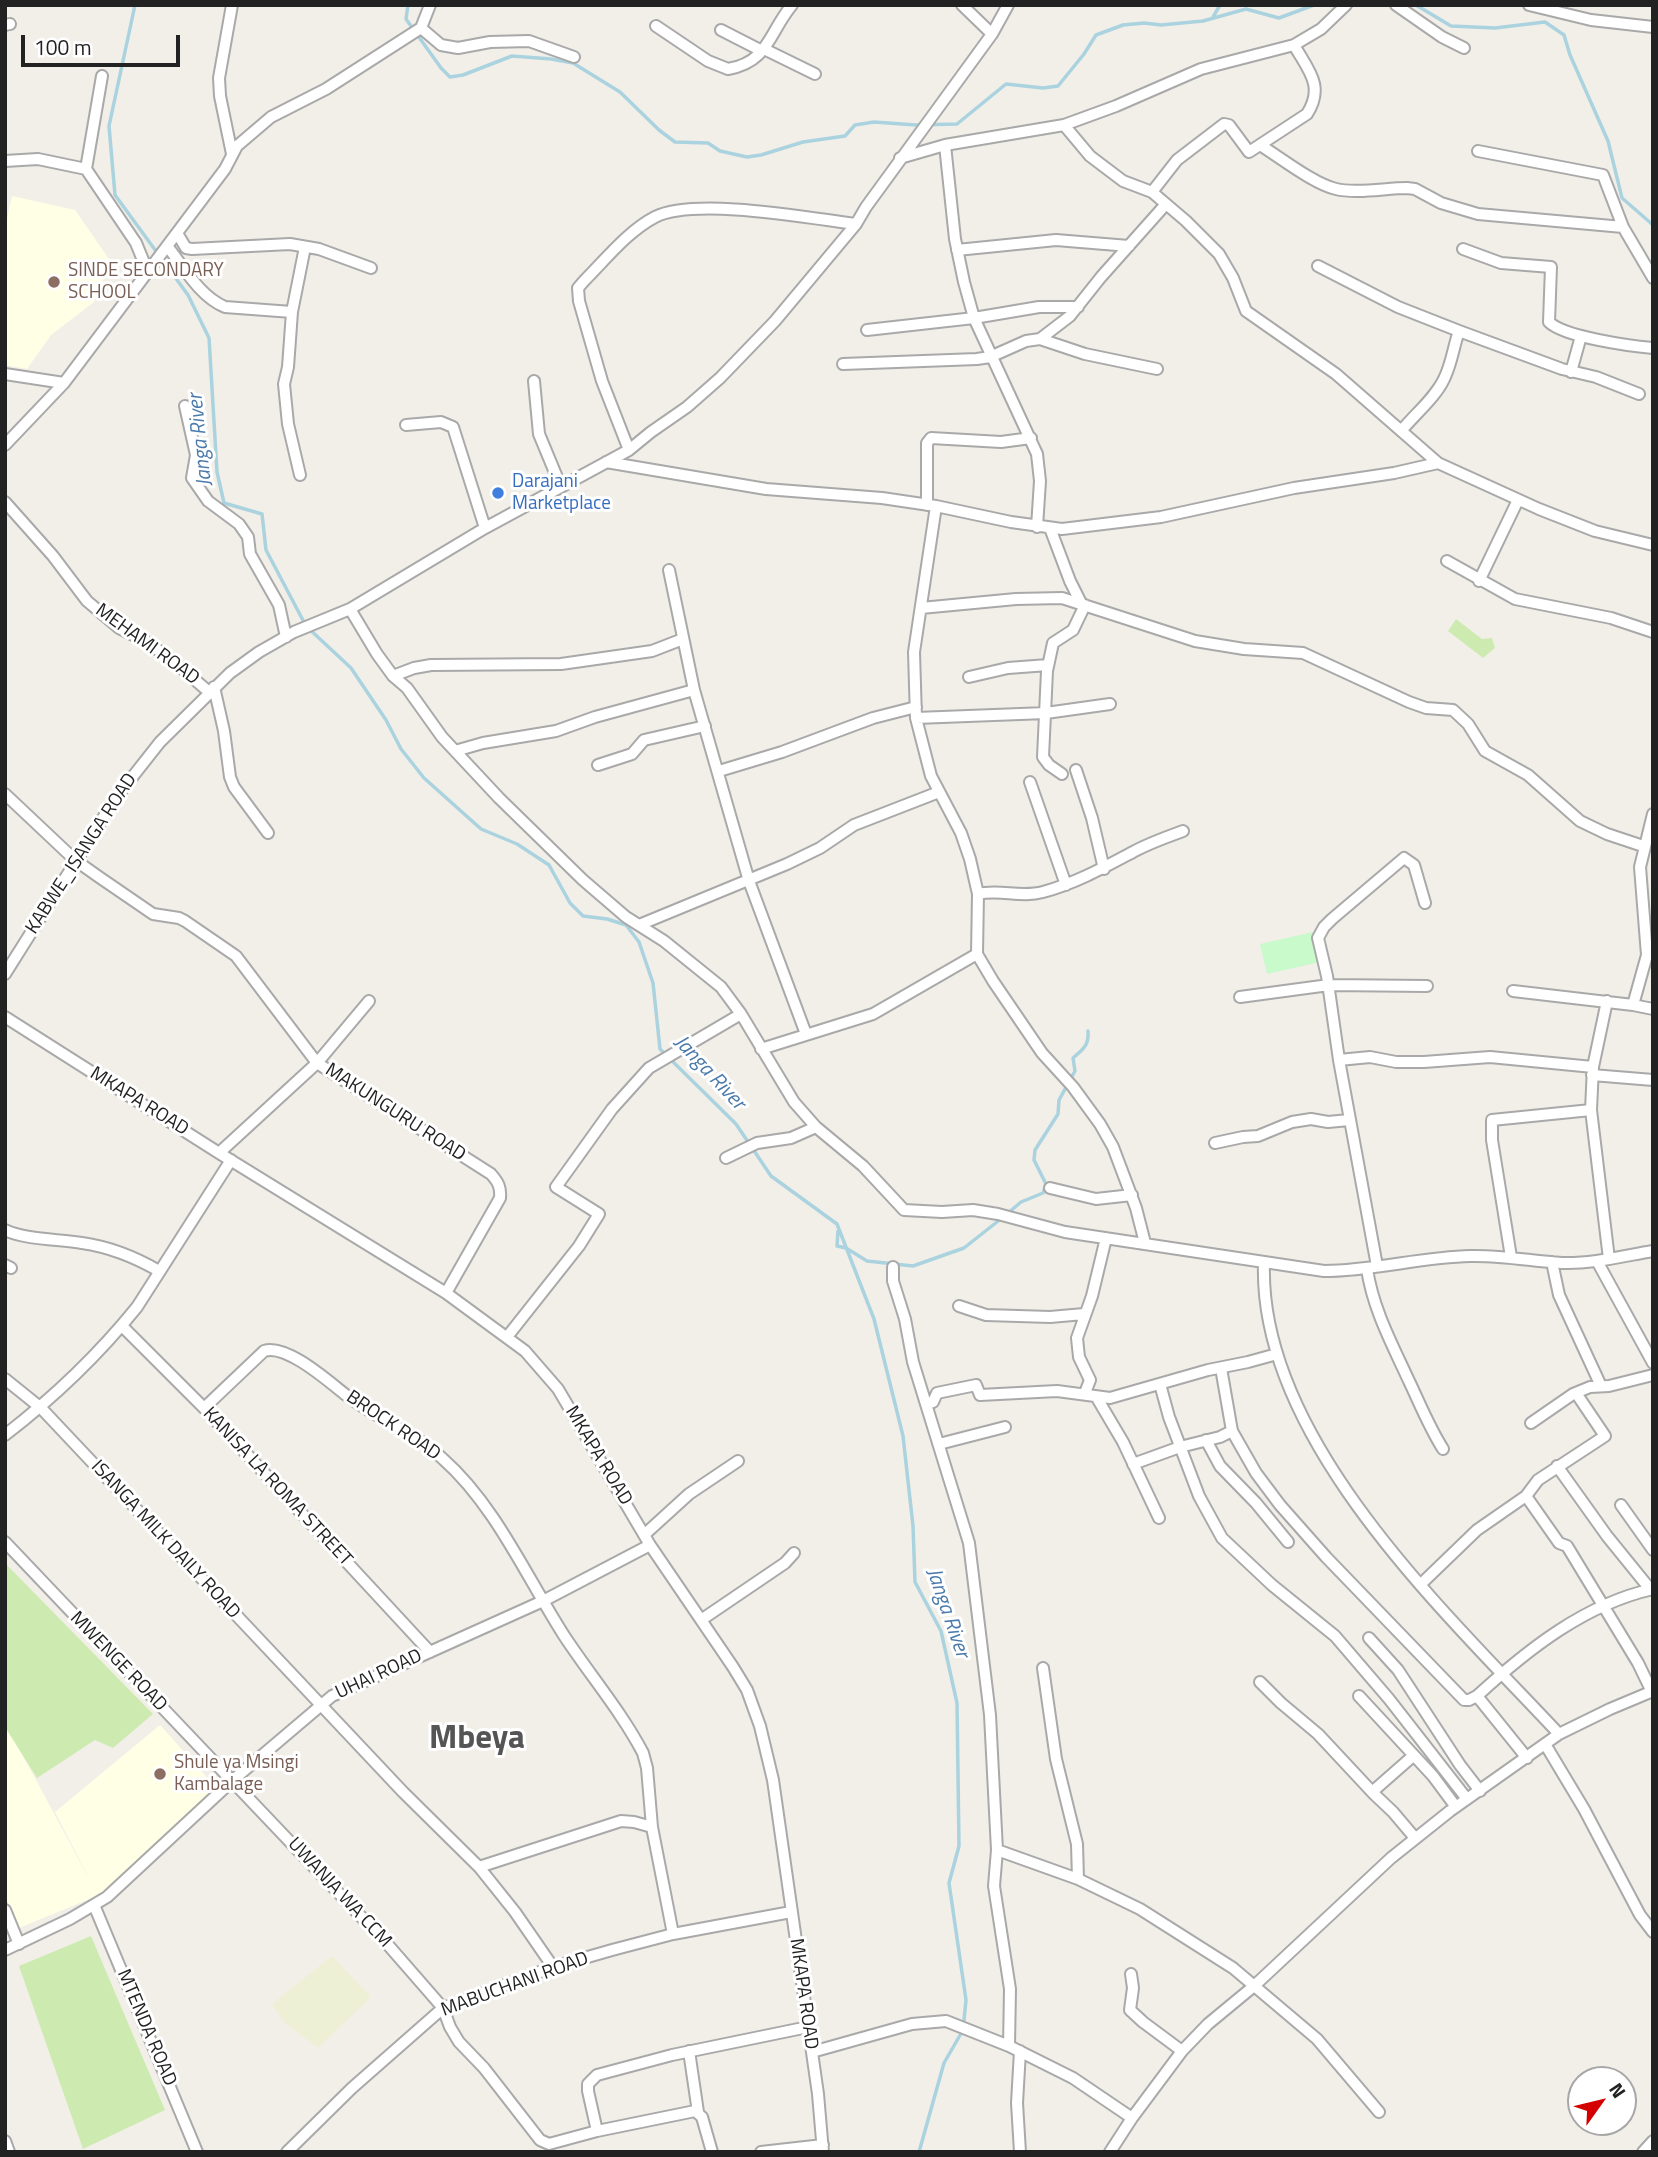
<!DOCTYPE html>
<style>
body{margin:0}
#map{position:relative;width:1658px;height:2157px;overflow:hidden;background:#f2efe9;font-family:"Titillium Web",sans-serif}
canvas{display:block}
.frame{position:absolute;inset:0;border:7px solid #222;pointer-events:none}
.north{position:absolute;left:1567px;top:2066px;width:70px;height:70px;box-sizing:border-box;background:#fff;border:2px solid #a7a7a7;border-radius:50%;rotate:56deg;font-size:19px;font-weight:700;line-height:28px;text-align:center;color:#222}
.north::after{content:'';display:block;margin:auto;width:24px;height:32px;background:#d40000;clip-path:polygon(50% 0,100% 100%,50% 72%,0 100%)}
.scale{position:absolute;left:21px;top:35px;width:159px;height:32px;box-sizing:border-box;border:4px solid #222;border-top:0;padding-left:9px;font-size:21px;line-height:24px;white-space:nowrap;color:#222;-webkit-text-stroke:5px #fff;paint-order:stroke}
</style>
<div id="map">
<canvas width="1658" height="2157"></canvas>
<div class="frame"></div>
<div class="north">N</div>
<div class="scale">100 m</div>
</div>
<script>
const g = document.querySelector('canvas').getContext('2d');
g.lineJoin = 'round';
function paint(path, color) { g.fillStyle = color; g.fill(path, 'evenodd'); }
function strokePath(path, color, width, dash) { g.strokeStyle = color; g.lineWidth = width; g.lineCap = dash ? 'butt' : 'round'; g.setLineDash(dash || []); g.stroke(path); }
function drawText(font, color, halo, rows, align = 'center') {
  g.font = font + ' "Titillium Web",sans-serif'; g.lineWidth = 6; g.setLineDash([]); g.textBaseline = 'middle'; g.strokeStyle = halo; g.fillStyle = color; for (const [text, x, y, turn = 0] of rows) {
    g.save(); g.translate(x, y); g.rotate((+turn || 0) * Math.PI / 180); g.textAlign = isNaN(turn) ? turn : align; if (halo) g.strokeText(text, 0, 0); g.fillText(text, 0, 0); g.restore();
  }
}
paint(new Path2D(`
 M12 196 75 210 111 262 94 302 51 335 27 369 5 365V228Z
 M160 1725 220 1792 99 1895 19 1928 5 1896V1729L7 1728 35 1778 96 1892 55 1812Z`), '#ffffe5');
paint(new Path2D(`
 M332 1956 371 1997 318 2048 284 2022 272 2005 278 1999Z`), '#eef0d5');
paint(new Path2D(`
 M1456 619 1482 639 1492 638 1495 648 1483 658 1448 631Z
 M5 1563 153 1714 113 1748 95 1740 37 1778 5 1727Z
 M91 1936 165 2110 83 2149 19 1966Z`), '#cdebb0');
paint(new Path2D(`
 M1313 932 1320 962 1267 974 1260 944Z`), '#c8facc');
strokePath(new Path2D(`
 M135 5 109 126 115 195 188 295 209 338 217 472 224 503 262 514 266 550 306 626 351 668 386 720 401 749 424 778 481 829 517 844 549 865 570 903 583 916 607 919 626 925 639 942 653 983 660 1049 736 1124 771 1176 837 1224 874 1319 903 1436 913 1526 915 1582 941 1631 957 1703 959 1846 949 1883 966 2000 963 2030 944 2063 919 2152
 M408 5 406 19 441 68 450 77 463 75 512 56 551 59 573 63 620 92 659 130 675 142 708 143 720 151 747 157 761 155 803 142 845 136 855 125 874 122 916 125 957 124 1006 84 1043 88 1058 86 1084 54 1096 35 1123 25 1144 23 1161 25 1203 21 1246 9 1279 18 1314 5
 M1416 5 1451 26 1495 28 1545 22 1564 35 1570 55 1608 141 1622 198 1653 225
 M1213 17 1220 5
 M1008 1213 1021 1202 1043 1193 1046 1184 1034 1160 1035 1150 1058 1114 1059 1100 1075 1071 1073 1058C1083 1049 1089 1046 1088 1031
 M838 1231 837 1246 846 1248 867 1261 913 1266 964 1248 1002 1218`), '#aad3df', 3.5);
const minor = new Path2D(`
 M232 5 219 78 220 96 232 154
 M962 5 992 34
 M1396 5 1442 37 1464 48
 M1529 5 1591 20 1653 27
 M5 25 10 24
 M656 26 708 61 728 69C769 62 769 32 792 5
 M421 28 441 45 458 48 490 42 529 41 574 57
 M721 30 762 51
 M764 49 815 74
 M1064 125 1116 106 1201 69 1294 45 1321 29 1346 5
 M945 145 955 239 964 282 974 318 1037 454 1040 481 1037 527
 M1260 145C1281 158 1314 184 1336 189 1356 194 1386 188 1407 188L1415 189 1441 203 1478 214 1623 227
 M1478 151 1603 175 1623 227 1653 278
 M900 158 945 145 1064 125 1090 156 1123 181 1152 192 1186 221 1219 254 1233 278 1246 311 1336 374 1438 463 1539 509 1595 531 1653 545
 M5 161 38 159 86 169 136 243 147 270
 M86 169 102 76
 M1152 192 1177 160 1224 124 1229 125 1249 152 1307 114C1325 86 1308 70 1294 45
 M177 233 186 248 192 249 290 244 319 249 371 268
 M167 246C184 267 199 296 225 307L292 312
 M1463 249 1501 263 1551 267 1549 322C1564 337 1630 346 1653 348
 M957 250 1056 240 1129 246
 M1318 266 1398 307 1459 331 1562 369 1596 377 1639 394
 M867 330 974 318 1039 307H1078
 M1040 339 1070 316 1101 277 1166 204
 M843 364 977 359 990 357 1026 341 1040 339 1085 354 1157 369
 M1571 372 1581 336
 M5 374 64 383
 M534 381 539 434 561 487
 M185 406 196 455 192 478 208 501 239 524 248 537 250 554 279 605 286 637
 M406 425 441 422 453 427 485 528
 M1402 430C1415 414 1435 398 1444 379 1452 363 1453 348 1459 331
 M5 445 64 383 225 169 237 146 271 117 326 89 421 28 430 5
 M629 450 602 381 579 301 578 288 584 281C605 260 628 231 655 217 695 197 809 218 856 224
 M606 462 766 489 882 498 936 506 1011 522 1062 529 1161 517 1294 488 1394 473 1438 463
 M300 475 288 424 284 384 288 367 292 312 305 247
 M5 502 53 556 87 601 119 628 145 641 172 660 209 692
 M927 505V443L931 438 1001 442 1031 438
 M936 506 914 652 916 718 931 776 961 833 970 859 978 894 977 954 993 981 1042 1053 1073 1087 1100 1124 1113 1147 1136 1208 1145 1243
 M1050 528 1070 581 1081 603
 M1447 561 1515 599 1611 618 1653 632
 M669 570 694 690 749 881 806 1034
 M1479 581 1518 500
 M921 608 1016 599 1062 598 1195 641 1244 649 1303 653 1409 702 1426 708 1453 710 1468 724 1485 751 1528 775 1580 821 1607 834 1643 846
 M350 609 377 654 393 676 407 688 442 737 499 798 583 880 626 917 664 941 721 987 741 1014 794 1102 816 1127 863 1166 904 1210 942 1212 973 1210 998 1214 1065 1232 1324 1271C1373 1271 1421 1257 1470 1256 1501 1255 1531 1261 1562 1263 1592 1264 1623 1256 1653 1251
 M393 676 414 668 431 665 561 664 652 651 683 639
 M969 677 1008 668 1048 665
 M214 687 224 731 230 777 234 787 268 833
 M916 718 1046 713 1110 704
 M455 751 483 743 556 731 595 717 694 690
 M598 765 632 754 644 740 705 726
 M1076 770 1092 818 1104 869
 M719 771 782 752 873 718 916 707
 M1062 774 1049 765 1043 757 1047 671 1053 643 1073 630 1085 605
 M1030 782 1066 885
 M5 794 75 860 99 877 153 914 179 918 185 921 236 956 317 1063 491 1174C498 1182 501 1187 500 1198L446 1293
 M978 894C1000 889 1021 898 1043 892 1076 883 1103 868 1133 852 1149 843 1167 837 1183 831
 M639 925 787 864 820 848 854 825 939 792
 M5 974 115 799 160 742 230 673 259 652 294 632 350 609 485 528 629 450 651 432 687 407 720 378 775 321 856 224 866 207 992 34 1008 5
 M1513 991 1633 1005 1653 1009
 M1240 997 1329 985 1427 986
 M1607 1001 1593 1067 1591 1110 1609 1259
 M1633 1005 1647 955 1640 867 1653 814
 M5 1017 219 1153 446 1293 525 1351 558 1389 650 1545 733 1667 747 1690 760 1726 773 1780 818 2094 823 2152
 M761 1049 873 1014 977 954
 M1339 1060 1370 1057 1396 1062H1424L1490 1057 1593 1067
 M1592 1075 1653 1080
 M1215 1143 1243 1137 1258 1136 1292 1122 1311 1119 1328 1122 1349 1120
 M219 1153 317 1063 369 1001
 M726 1158 757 1143 791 1138 816 1127
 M1050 1188 1096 1199 1132 1195
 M5 1230C26 1240 59 1239 82 1243 110 1247 135 1257 159 1271
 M1511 1257 1492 1140V1120L1591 1110
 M1597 1261 1653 1363
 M1552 1262 1559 1295 1601 1386
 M1264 1263C1258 1439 1447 1614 1559 1734
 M5 1265 11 1268
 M1377 1266 1339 1060 1327 976 1318 938 1324 927 1332 919 1404 858 1414 865 1425 903
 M893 1267V1281L905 1319 913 1362 969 1543 990 1715 997 1850 994 1886 1010 1989 1009 2046
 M1367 1269C1373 1309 1392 1344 1409 1381 1420 1404 1429 1427 1443 1449
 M959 1306 986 1315 1050 1317 1084 1314
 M122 1326 204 1408 430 1652
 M507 1337 579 1246 599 1214 556 1187 612 1109 649 1068 741 1014
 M1221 1368 1232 1431 1256 1473 1280 1505 1326 1557 1464 1700H1469L1477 1696C1527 1650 1585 1604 1653 1589
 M5 1379 41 1408 403 1792 479 1867 515 1912 553 1967
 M1160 1384 1169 1417 1199 1496 1222 1538 1272 1585 1335 1636 1389 1699 1467 1799
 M1085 1393 1090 1380 1079 1357 1077 1338 1092 1296 1106 1238
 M1097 1398 1123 1442 1159 1518
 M927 1404 933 1402 937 1393 976 1385 980 1395 1057 1391 1110 1398 1208 1370 1248 1362 1277 1354
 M204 1408 264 1351C286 1343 329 1382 346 1395 377 1419 414 1432 443 1459 495 1505 526 1576 563 1634 589 1674 621 1711 643 1753L647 1768 652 1827 673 1934
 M1531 1423 1573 1394 1590 1387 1609 1386 1653 1375
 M5 1435C53 1398 99 1354 137 1307L231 1160
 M1206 1440 1220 1466 1256 1503 1288 1542
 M939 1444 1005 1427
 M1133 1464 1180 1447 1220 1437 1232 1431
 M1557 1466 1607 1536 1650 1589
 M1526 1496 1559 1543 1567 1546 1638 1663 1652 1692
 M1621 1505 1653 1550
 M644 1535 689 1494 738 1461
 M5 1542 389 1946 443 2008 450 2027 459 2042 484 2068 540 2140 549 2144 597 2131 588 2091V2084L597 2075 672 2055 808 2027
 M1421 1584 1477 1530 1526 1496 1538 1480 1605 1436 1576 1393
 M701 1620 785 1563 794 1553
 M1369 1638 1398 1670 1460 1765 1480 1791
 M1043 1668 1056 1759 1077 1844 1078 1879
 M1260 1682 1281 1703 1318 1734 1374 1794 1393 1812 1415 1838
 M1359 1696 1433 1776 1456 1807
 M1477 1696 1527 1758
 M1545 1744 1584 1809 1640 1915 1653 1932
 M1372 1792 1413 1756
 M997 1850 1078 1879 1140 1909 1233 1968 1317 2039 1379 2112
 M479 1867 621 1821 634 1822 652 1827
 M94 1905 197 2152
 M5 1910 19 1944
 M5 1950 70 1919 107 1897 233 1780 332 1696 543 1601 650 1545
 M1131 1974 1133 1988 1130 2010 1143 2022 1182 2051
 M689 2051 698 2112
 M812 2052 912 2024 946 2021 1009 2046 1073 2078 1132 2118
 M597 2131 695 2111 702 2117 712 2152
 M5 2141 9 2152
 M287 2152 352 2088 443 2008 553 1967 612 1950 673 1934 791 1912
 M761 2152 823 2145
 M1020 2152 1017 2103 1020 2051
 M1110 2152 1132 2118 1182 2051 1208 2024 1254 1986 1391 1858 1450 1811 1559 1734 1610 1709 1653 1691
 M1643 2152 1653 2141`);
strokePath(minor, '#a9a9a9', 14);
strokePath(minor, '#fff', 10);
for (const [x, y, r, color] of [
 [54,282,7,"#8d6e63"],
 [498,493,7,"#3f7fe0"],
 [160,1774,7,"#8d6e63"]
]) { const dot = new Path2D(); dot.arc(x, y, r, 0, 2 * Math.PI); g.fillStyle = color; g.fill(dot); strokePath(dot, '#fff', 2.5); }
drawText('19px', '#785e54', '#fff', [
 ["SINDE SECONDARY",68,271],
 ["SCHOOL",68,293],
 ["Shule ya Msingi",174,1763],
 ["Kambalage",174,1785]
], 'left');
drawText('19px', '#366cbe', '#fff', [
 ["Darajani",512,482],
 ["Marketplace",512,504]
], 'left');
drawText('19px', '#222', '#fff', [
 ["MEHAMI ROAD",147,645,36],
 ["KABWE_ISANGA ROAD",82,854,-57],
 ["MKAPA ROAD",139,1102,32],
 ["MAKUNGURU ROAD",395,1113,33],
 ["BROCK ROAD",393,1426,34],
 ["MKAPA ROAD",598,1456,59],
 ["KANISA LA ROMA STREET",277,1487,47],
 ["ISANGA MILK DAILY ROAD",165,1540,47],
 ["MWENGE ROAD",118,1662,46],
 ["UHAI ROAD",379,1675,-25],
 ["UWANJA WA CCM",339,1893,47],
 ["MABUCHANI ROAD",515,1985,-20],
 ["MKAPA ROAD",803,1994,82],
 ["MTENDA ROAD",146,2028,67]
]);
drawText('italic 21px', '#4a7aab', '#fff', [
 ["Janga River",201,440,-96],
 ["Janga River",709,1073,47],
 ["Janga River",947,1613,71]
]);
drawText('bold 33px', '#555', '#fff', [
 ["Mbeya",477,1740]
]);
</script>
